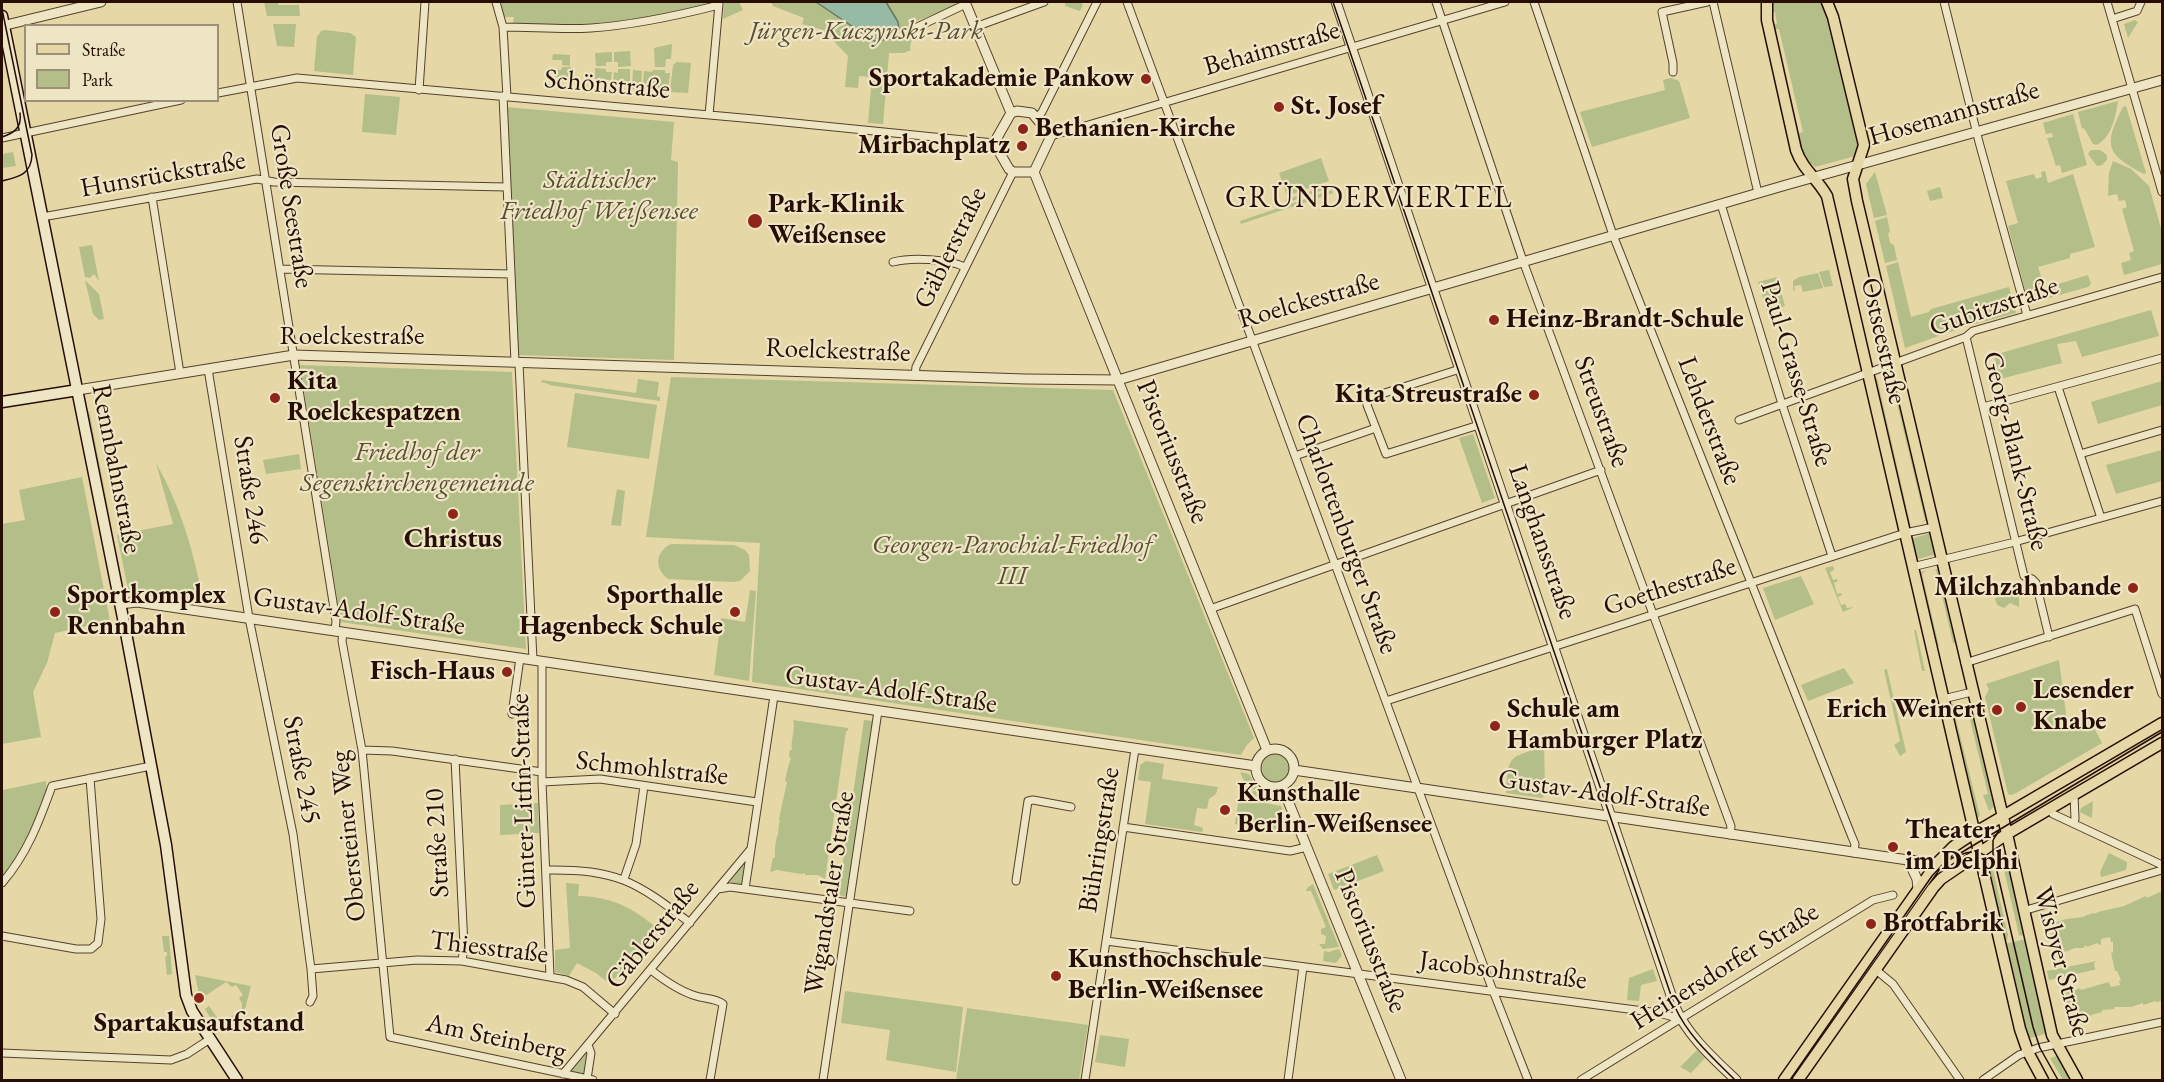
<!DOCTYPE html>
<meta charset="utf-8">
<style>
body{margin:0}
#map{position:relative;width:2164px;height:1082px;overflow:hidden;background:#e5d7a6;font-family:"EB Garamond",serif}
canvas{display:block}
.frame{position:absolute;inset:0;border:3px solid #270e05;pointer-events:none}
.legend{position:absolute;left:24px;top:24px;width:195px;height:78px;box-sizing:border-box;background:#eee5c5;border:2px solid #9e8f78;margin:0;padding:8px 10px;list-style:none;font-size:18px;color:#270e05}
.legend li{display:flex;align-items:center;gap:12px;height:30px}
.legend b{width:30px;border:2px solid #9e8f78}
</style>
<div id="map">
<canvas width="2164" height="1082"></canvas>
<div class="frame"></div>
<ul class="legend">
<li><b style="height:8px;background:#e5d7a6"></b>Straße</li>
<li><b style="height:16px;background:#b3be88"></b>Park</li>
</ul>
</div>
<script>
const g = document.querySelector('canvas').getContext('2d');
g.lineJoin = 'round';
function paint(path, color) { g.fillStyle = color; g.fill(path, 'evenodd'); }
function strokePath(path, color, width, dash) { g.strokeStyle = color; g.lineWidth = width; g.lineCap = dash ? 'butt' : 'round'; g.setLineDash(dash || []); g.stroke(path); }
function drawText(font, color, halo, rows, align = 'center') {
  g.font = font + ' "EB Garamond",serif'; g.lineWidth = 4.5; g.setLineDash([]); g.textBaseline = 'middle'; g.strokeStyle = halo; g.fillStyle = color; for (const [text, x, y, turn = 0] of rows) {
    g.save(); g.translate(x, y); g.rotate((+turn || 0) * Math.PI / 180); g.textAlign = isNaN(turn) ? turn : align; if (halo) g.strokeText(text, 0, 0); g.fillText(text, 0, 0); g.restore();
  }
}
paint(new Path2D(`
 M264 2H277L279 5H299L300 16H267Z
 M500 2H711L710 4C645 21 581 28 513 23L514 17H503Z
 M724 2H739L743 10 723 19Z
 M771 2H955L957 5 909 24 912 39 910 47 911 50 904 53H889L883 124 868 123 872 77 859 76 858 88 845 87 848 56 823 30 802 24 804 18 773 6Z
 M1069 2H1081L1083 5 1080 11 1065 6V3Z
 M1772 2H1823L1825 3 1859 148 1855 156 1815 167 1812 164 1808 165 1797 134 1803 132 1779 29 1773 30 1772 25 1777 24 1775 12 1770 13Z
 M2135 20 2138 22 2128 38 2124 24Z
 M273 24H296L294 47 277 46Z
 M325 30 350 33 356 37 353 75 314 71 317 37 321 31Z
 M672 44 671 59H666L665 67H655L654 48Z
 M630 51 631 66 618 67V62H614V52Z
 M612 52V62H606V66H596L595 53Z
 M553 54 570 55V66L562 65V60H552Z
 M677 62 691 63 688 93 670 92 673 65Z
 M562 67H571L570 78 554 77V70H561Z
 M595 68 606 69V72H612L611 80 595 79Z
 M618 69H630V82L613 81 614 72 618 73Z
 M633 70 642 71 641 84H636V90L632 89Z
 M653 70H665V73H670L668 91 651 89 650 92 648 91V85L643 84 644 71 652 72Z
 M1671 78 1679 81 1690 118 1592 147 1580 112 1665 90 1663 80Z
 M365 94 400 97 396 135 362 132Z
 M2118 101C2116 116 2111 139 2096 145L2093 144 2084 128 2082 129 2078 112Z
 M2126 106 2146 173 2144 174C2106 154 2103 146 2123 107Z
 M506 107 674 122 671 160 678 162 674 360 518 355Z
 M2073 114 2087 165 2062 173 2060 165 2056 166 2047 138 2053 137 2052 133 2046 134 2043 123Z
 M2091 150H2100L2107 155V160L2102 165 2097 166 2088 154Z
 M13 152 16 166 2 168V154Z
 M1321 158 1329 181 1287 196 1279 173Z
 M2113 161 2131 169 2149 186 2162 232V264L2124 275 2121 263 2131 260 2129 253 2134 251 2122 209 2127 207 2125 200 2119 201 2117 194 2108 196 2109 173Z
 M2045 171 2048 183 2073 174 2095 247 2070 254V258L2038 267 2045 288 2088 275 2091 284 2088 287 2031 303 2028 301 2008 226 2018 223 2006 181 2034 174 2036 179 2042 177 2041 172Z
 M1875 172 1887 215 1874 218 1866 184Z
 M1330 185 1331 187 1286 203 1285 200Z
 M1940 187 1943 198 1930 201 1927 191Z
 M1332 190 1333 193 1241 224 1240 221Z
 M1887 217 1890 231 1888 234 1890 243 1894 245 1897 260 1885 263 1875 221Z
 M92 245 99 281 94 274 90 278 85 277 79 247Z
 M1898 262 1911 317 1929 312 1931 309 2009 287 2016 313 1964 327 1905 348 1886 266Z
 M57 264H58L79 373Z
 M1829 270 1833 286 1824 287 1819 272Z
 M1818 273 1823 288 1803 292 1801 285 1794 286 1795 291 1793 290V281L1799 277Z
 M1777 277 1785 306 1767 311 1758 282Z
 M85 280 99 294 104 319 99 320 93 314Z
 M2151 310 2159 336 2082 357 2076 341 2057 344 2062 363 2000 379 1994 355Z
 M300 365 512 372 526 649 341 622Z
 M1893 372 1929 520 1920 522 1925 520 1890 374H1886Z
 M671 377 1113 390 1254 738 1246 746 1241 755 752 682 760 543 646 537Z
 M1877 378 1910 523 1911 525H1909L1874 379Z
 M638 379 659 382 657 396 660 397V401L549 385V384L541 382 542 380 636 393Z
 M2162 381V405L2098 424 2091 402Z
 M575 393 657 405 649 459 567 447Z
 M87 411H89L112 527Z
 M1473 434 1495 498 1482 503 1459 438Z
 M2162 450V481L2116 494 2106 465Z
 M299 454 301 469 266 474 263 460Z
 M156 463C181 507 194 552 203 601L129 591 128 589 117 535 173 524Z
 M82 477 110 621 55 633 47 663 33 692 41 737 2 744V524L25 520 19 490Z
 M617 489 625 491 621 526 611 525Z
 M1930 533 1935 552 1934 555 1917 559 1911 539Z
 M671 544 734 545 745 550 749 555 750 571 740 581 733 582 668 579C654 568 655 552 671 544Z
 M1833 566 1834 570 1830 572 1833 580 1837 579 1838 581 1834 583 1837 594 1841 593 1842 595 1838 597 1841 605 1845 604 1847 608 1854 607 1843 612 1825 568Z
 M1938 569 1956 643H1953L1936 570 1931 571Z
 M1926 570 1922 574 1939 646 1935 647 1919 573Z
 M1801 576 1814 604 1775 620 1763 588Z
 M2000 589 2019 594V607L2010 603 2004 608 1997 605 1995 599Z
 M750 590 756 591 749 681 714 675 721 618 745 622Z
 M1914 630H1916L1925 671H1922Z
 M2059 660 2067 722 2070 723 2088 716 2102 743 2016 793 2011 795 2008 794 1985 697 1989 689 1986 684Z
 M1844 668 1854 683 1808 701 1801 685Z
 M1887 669 1906 752 1900 756 1894 745 1900 741 1884 670Z
 M1966 703 1970 705 1995 806 1989 811 1983 795 1988 794Z
 M1951 704 1958 705 1953 707 1980 816 1975 819 1950 706Z
 M793 720 848 728V731H846L825 879 818 875H805V873L801 874 777 870 770 872 773 858H775C775 849 775 845 777 836L778 835 779 823H780L779 819 787 782 785 781C787 771 788 767 791 758L789 757 790 750H792C790 741 796 730 793 720Z
 M864 720 874 721 848 897 838 895Z
 M1544 747 1545 785 1543 798 1506 793C1509 755 1507 758 1544 747Z
 M1260 768a15 15 0 1 1 30 0a15 15 0 1 1-30 0Z
 M1146 761 1164 764 1162 779 1218 787 1216 794 1209 799 1207 809 1197 808 1194 825 1203 828 1202 832 1145 824 1151 782 1138 780 1140 765Z
 M1240 772 1249 774 1258 789 1248 790Z
 M46 781C50 812 20 856 2 879V787L3 790Z
 M1260 790 1275 795 1280 803 1261 800 1250 792Z
 M1247 793 1260 802 1281 806 1291 832 1235 824 1239 797Z
 M2093 801 2092 818 2080 812 2081 808Z
 M538 803 539 833 500 835V805Z
 M2005 852 2025 935 2021 936 2019 935 2002 861V855Z
 M2109 853 2127 862 2126 870 2101 877 2100 872Z
 M1377 855 1384 871 1334 890 1328 874Z
 M743 865 746 867 742 885H733L730 881Z
 M1988 866 1990 870 1992 869 1994 874 2008 935 2007 940 2003 941 1986 867Z
 M566 883 579 884 578 896C610 896 633 908 657 928L610 984 596 973 577 963 569 976 555 972V950L570 948Z
 M1313 884 1339 947 1323 949 1319 944H1325L1326 936 1321 934V929L1326 927 1311 891H1306L1307 888Z
 M2162 891V932L2161 933 2162 936V1001L2156 1002 2155 1001 2143 1005V1003L2131 1007H2114V1009L2102 1010V1012L2081 1018 2080 1016 2070 1020 2068 1016 2071 1012 2066 1001 2067 997 2063 991 2070 992 2080 988 2081 990 2109 982 2111 987 2120 985 2119 981 2121 980 2117 971H2115L2111 953 2113 952V942H2111L2110 937 2101 939V944L2099 945 2097 943 2087 947 2086 945 2083 948H2075L2065 952 2064 950 2055 954V944H2053L2051 934 2053 933 2048 925 2066 919 2084 917V916L2094 913 2095 914 2098 912 2124 906 2146 896 2147 898Z
 M162 936H169L172 974 167 975 165 957 167 956V952H164Z
 M2026 939 2041 1012 2048 1033 2027 1039 2004 944Z
 M1339 949 1342 955 1336 963 1323 961 1324 951 1329 952Z
 M2097 961 2094 963 2095 969H2098L2049 980 2047 971Z
 M1653 969 1657 981 1641 985 1639 1001 1627 1000 1629 978Z
 M195 975 251 986 244 1013 217 1028 205 1009 209 1006 221 1023 242 1009V1003L239 998 243 995 236 985 232 987 226 982 205 996 207 999 201 1004Z
 M845 991 963 1007 956 1072 886 1060 890 1030 841 1023Z
 M967 1008 1088 1025 1079 1080H956Z
 M1100 1035 1129 1039 1125 1067 1095 1062Z
 M1697 1050 1705 1058 1691 1073 1680 1067Z
 M586 1054 588 1055 585 1075 572 1073V1070Z
 M2057 1056 2072 1080H2063L2050 1058Z`), '#b3be88');
const water = new Path2D(`
 M816 2H886L898 22 899 30 891 39 874 41Z`);
paint(water, '#96baa3');
strokePath(water, '#6a7564', 1.5);
const minor = new Path2D(`
 M237 2 336 621 335 631
 M496 2 503 27 507 97
 M1127 2 1490 983 1528 1080
 M1436 2 1523 261 1731 826 1730 835
 M1534 2 1613 235 1852 837 1855 844 1854 853
 M1713 2 1758 193
 M1944 2 1979 142 2027 315
 M2107 2 2162 192
 M2112 19 2137 11 2141 2
 M503 27C532 27 562 30 591 28 634 25 676 16 719 5
 M975 27 1044 2
 M913 29 966 4
 M1673 72V63L1662 12 1707 2
 M419 90 425 2
 M218 93 297 78 754 119 994 143
 M503 96 515 362
 M709 115 719 4
 M1037 118 1042 112 1097 2
 M1051 136 1505 2
 M2 138 181 100
 M152 197 180 373
 M1721 204 1782 404 1832 556
 M42 217 257 179 274 182 506 187
 M893 262C912 257 948 259 965 267
 M280 269 511 274
 M1966 337 2024 576 2032 579 2036 583 2049 637
 M519 363 533 660
 M208 369 249 618 293 834 311 969 313 996 310 1002
 M1460 369 1372 397 1369 399 1367 405 1386 454 1479 425
 M915 376 916 367 1013 172
 M2058 387 2101 518
 M1983 407 2162 358
 M1739 420 1966 337 1973 331 2162 277
 M2080 454 2162 430
 M1295 456 1376 428
 M1912 567 2011 543 2162 501
 M1210 609 1601 470
 M343 632 342 641 362 750 390 1037 593 1080
 M542 661V782L550 976
 M1965 663 2135 609 2162 694
 M1943 699 1972 692
 M1386 701 1834 556 1905 533 1934 527
 M512 714 520 658
 M362 750 392 751 542 772
 M455 759 464 946 462 961
 M542 782 600 779 757 802
 M2050 809 2053 814 2162 865
 M2074 822 2075 819 2074 795
 M1123 827 1290 851 1307 847
 M546 870C617 869 635 881 690 923
 M624 879 636 844 644 786
 M1016 881 1028 801 1033 800 1071 807
 M2 883C27 854 39 822 52 786L151 766
 M718 889 730 887 910 911
 M745 889 774 696
 M2023 911 2162 870
 M2 936 76 949H91L98 943 101 919 90 778
 M1106 941 1659 1013 1681 1019
 M311 969 417 960 462 961 566 980 583 987 615 1014
 M651 970C665 981 679 991 696 996 705 999 716 998 723 1004L710 1080
 M1876 970 1893 984 1960 1080
 M2 1053 171 1060 187 1054 210 1039
 M563 1074 750 850
 M587 1079 591 1053 588 1045
 M823 1080 878 711
 M1085 1080 1135 749
 M1288 1080 1303 967
 M1581 1080 1873 900 1893 895
 M1983 1080 2019 1055 2038 1048 2162 1022`);
const tertiary = new Path2D(`
 M965 2 1011 113
 M1336 2 1675 1007C1688 1036 1713 1058 1736 1080
 M2 26 101 2
 M1017 111 1032 113 1051 136 1034 172H1013L1009 169 994 143 1011 113Z
 M1034 172 1267 750
 M78 390 294 355 1025 379 1118 380 1786 185 2162 80
 M120 604 137 602 1256 766
 M1256 768a19 19 0 1 1 38 0a19 19 0 1 1-38 0Z
 M1294 770 1908 860 1937 863
 M1282 786 1401 1080
 M1908 860 1917 879 1918 889`);
const secondary = new Path2D(`
 M2 16 126 633 166 845 186 995 192 1011 237 1080
 M2 402 78 390`);
const primary = new Path2D(`
 M1767 2V20L1796 150C1803 170 1817 178 1827 196L2020 1029 2028 1052 2043 1080
 M1827 2 1833 17 1864 145 1853 179 1857 201 2007 834 2052 1035 2077 1080
 M1784 1080 1937 863 1953 847 1974 833 2162 723
 M1798 1080 1933 888 1941 879 2007 834 2162 743`);
strokePath(minor, '#56402d', 9);
strokePath(tertiary, '#56402d', 11);
strokePath(secondary, '#270e05', 13);
strokePath(primary, '#270e05', 13);
strokePath(minor, '#eee5c5', 7);
strokePath(tertiary, '#eee5c5', 9);
strokePath(secondary, '#eee5c5', 10);
strokePath(primary, '#e5d7a6', 10);
strokePath(new Path2D(`
 M1333 2 1675 1007C1688 1036 1713 1058 1735 1080
 M2 9 32 155C31 175 18 177 2 181
 M2 137C14 133 22 128 20 113
 M2000 829 1993 840V854L2033 1027 2040 1048 2058 1080
 M1960 855C1974 849 1987 852 1995 866
 M1790 1080 1932 876 1944 863 2162 732`), '#270e05', 1.5);
for (const [x, y, r, color] of [
 [1146,79,6,"#8f2418"],
 [1279,107,6,"#8f2418"],
 [1023,129,6,"#8f2418"],
 [1022,146,6,"#8f2418"],
 [755,221,8,"#8f2418"],
 [1494,320,6,"#8f2418"],
 [1534,395,6,"#8f2418"],
 [275,398,6,"#8f2418"],
 [453,514,6,"#8f2418"],
 [2133,588,6,"#8f2418"],
 [55,612,6,"#8f2418"],
 [735,612,6,"#8f2418"],
 [507,672,6,"#8f2418"],
 [2021,707,6,"#8f2418"],
 [1997,710,6,"#8f2418"],
 [1495,726,6,"#8f2418"],
 [1225,810,6,"#8f2418"],
 [1893,847,6,"#8f2418"],
 [1871,924,6,"#8f2418"],
 [1056,976,6,"#8f2418"],
 [199,998,6,"#8f2418"]
]) { const dot = new Path2D(); dot.arc(x, y, r, 0, 2 * Math.PI); g.fillStyle = color; g.fill(dot); strokePath(dot, '#eee5c5', 2); }
drawText('italic 27px', '#584c33', '#eee5c5', [
 ["Jürgen-Kuczynski-Park",866,32],
 ["Städtischer",599,181],
 ["Friedhof Weißensee",599,212],
 ["Friedhof der",417,453],
 ["Segenskirchengemeinde",417,484],
 ["Georgen-Parochial-Friedhof",1012,546],
 ["III",1012,577]
]);
drawText('27px', '#270e05', '#eee5c5', [
 ["Behaimstraße",1272,49,-16],
 ["Schönstraße",607,85,5],
 ["Hosemannstraße",1954,114,-16],
 ["Hunsrückstraße",163,175,-10],
 ["Große Seestraße",291,206,81],
 ["Gäblerstraße",951,248,-64],
 ["Roelckestraße",1309,301,-16],
 ["Gubitzstraße",1994,307,-19],
 ["Roelckestraße",352,337],
 ["Ostseestraße",1883,341,77],
 ["Roelckestraße",838,351,2],
 ["Paul-Grasse-Straße",1796,374,73],
 ["Streustraße",1601,412,70],
 ["Lehderstraße",1709,421,69],
 ["Georg-Blank-Straße",2015,451,76],
 ["Pistoriusstraße",1172,452,68],
 ["Rennbahnstraße",116,469,79],
 ["Straße 246",250,490,81],
 ["Charlottenburger Straße",1346,534,70],
 ["Langhansstraße",1542,542,71],
 ["Goethestraße",1670,587,-18],
 ["Gustav-Adolf-Straße",359,612,8],
 ["Gustav-Adolf-Straße",891,690,8],
 ["Schmohlstraße",652,769,6],
 ["Straße 245",301,770,79],
 ["Gustav-Adolf-Straße",1604,794,8],
 ["Günter-Litfin-Straße",524,801,-92],
 ["Obersteiner Weg",349,836,-96],
 ["Bühringstraße",1100,840,-81],
 ["Straße 210",438,843,-93],
 ["Wigandstaler Straße",830,893,-81],
 ["Gäblerstraße",653,935,-51],
 ["Pistoriusstraße",1370,941,68],
 ["Thiesstraße",489,948,7],
 ["Wisbyer Straße",2061,962,75],
 ["Heinersdorfer Straße",1725,967,-32],
 ["Jacobsohnstraße",1503,971,7],
 ["Am Steinberg",496,1038,12]
]);
drawText('bold 27px', '#270e05', '#eee5c5', [
 ["Sportakademie Pankow",1134,79,"right"],
 ["St. Josef",1291,107],
 ["Bethanien-Kirche",1035,129],
 ["Mirbachplatz",1010,146,"right"],
 ["Park-Klinik",768,205],
 ["Weißensee",768,236],
 ["Heinz-Brandt-Schule",1506,320],
 ["Kita",287,382],
 ["Roelckespatzen",287,413],
 ["Kita Streustraße",1522,395,"right"],
 ["Christus",453,540,"center"],
 ["Milchzahnbande",2121,588,"right"],
 ["Sportkomplex",67,596],
 ["Rennbahn",67,627],
 ["Sporthalle",723,596,"right"],
 ["Hagenbeck Schule",723,627,"right"],
 ["Fisch-Haus",495,672,"right"],
 ["Lesender",2033,691],
 ["Knabe",2033,722],
 ["Schule am",1507,710],
 ["Hamburger Platz",1507,741],
 ["Erich Weinert",1985,710,"right"],
 ["Kunsthalle",1237,794],
 ["Berlin-Weißensee",1237,825],
 ["Theater",1905,831],
 ["im Delphi",1905,862],
 ["Brotfabrik",1883,924],
 ["Kunsthochschule",1068,960],
 ["Berlin-Weißensee",1068,991],
 ["Spartakusaufstand",199,1024,"center"]
], 'left');
g.letterSpacing = '1.5px';
drawText('30px', '#270e05', '#eee5c5', [
 ["GRÜNDERVIERTEL",1369,199]
]);
g.letterSpacing = '0px';
</script>
